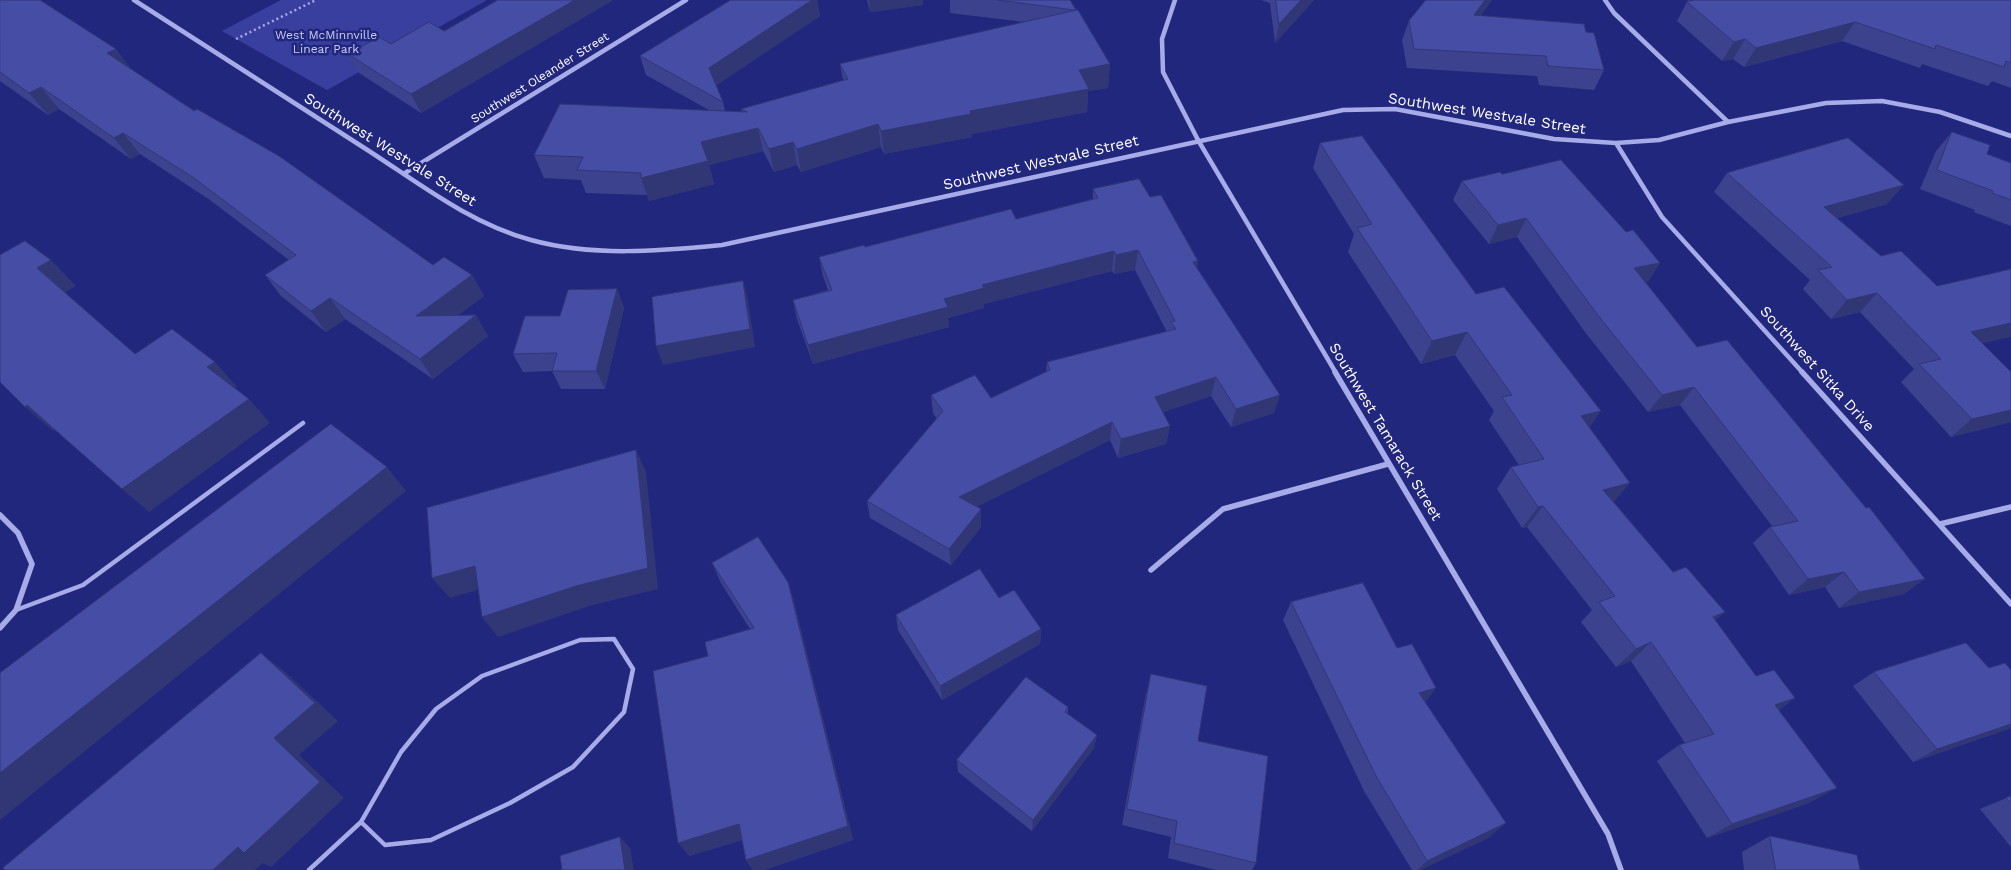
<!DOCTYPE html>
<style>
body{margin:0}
canvas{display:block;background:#22277e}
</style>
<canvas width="2011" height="870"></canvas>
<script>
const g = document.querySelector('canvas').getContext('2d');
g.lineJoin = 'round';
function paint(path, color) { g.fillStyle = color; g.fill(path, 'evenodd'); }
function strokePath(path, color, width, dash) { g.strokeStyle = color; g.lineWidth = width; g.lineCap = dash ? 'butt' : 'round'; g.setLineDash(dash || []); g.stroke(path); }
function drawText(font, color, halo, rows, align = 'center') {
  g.font = font + ' "Work Sans",sans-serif'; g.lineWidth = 5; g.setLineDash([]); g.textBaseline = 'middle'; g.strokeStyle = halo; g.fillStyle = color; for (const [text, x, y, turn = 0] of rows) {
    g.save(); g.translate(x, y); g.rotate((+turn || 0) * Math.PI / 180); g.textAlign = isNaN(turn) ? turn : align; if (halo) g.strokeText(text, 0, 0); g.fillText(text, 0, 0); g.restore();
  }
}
paint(new Path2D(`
 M281 0H487L327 90 222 31Z`), '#393f9e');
strokePath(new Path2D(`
 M236 39 316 0`), '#a7abe7', 2.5, [2, 3]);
strokePath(new Path2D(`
 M16 610 83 585 303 423
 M614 639 633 669 624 712 573 767 510 803 431 840 385 845 361 822 401 752 436 709 482 676 580 640Z
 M309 870 361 822`), '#a7abe7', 4.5);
strokePath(new Path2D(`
 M134 0C212 50 291 101 369 151 420 184 471 224 531 240 593 257 659 251 722 245L1343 110 1395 109 1554 139 1616 143 1659 140 1728 122 1826 103 1882 101 1940 112 2011 136
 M1175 0 1162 39 1163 72 1198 140 1336 373
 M1605 0 1614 13 1728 122
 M1616 143 1662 217 1803 373
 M405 173 686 0`), '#a7abe7', 4.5);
strokePath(new Path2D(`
 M1335 372 1608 834 1621 870
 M1802 372 2011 604
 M0 515 18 533 32 564 16 610 0 628
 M1940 524 2011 507
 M1151 570 1223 509 1388 464`), '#a7abe7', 5.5);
paint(new Path2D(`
 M0 0 132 70 433 265 472 275 484 296 458 315 488 336 433 379 345 319 326 332 281 296 265 275 289 260 210 200 140 154 131 159 59 109 48 115 0 81Z
 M498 0H613L421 113 359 73 348 54 444 31Z
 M731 0H817L820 16 716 85 723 102 725 111 742 112 741 109 843 80 840 64 1024 22 950 13V0H1070L1076 11 1110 64 1108 88 1088 91 1087 112 972 134V137L884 154 881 147 801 172 797 165 774 172 763 151 709 165 714 184 649 201 647 195 586 193 581 180 544 178 534 155 709 110 646 75 640 56Z
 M867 0H923V5L870 12Z
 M1261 0H1314L1275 43 1270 3Z
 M1426 0H1492L1480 16 1586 32 1604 70 1594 90 1539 85 1537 76 1407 68 1402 40 1409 21Z
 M1688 0H2011V88L1992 81 1988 86 1922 64 1920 68 1842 41 1744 67 1733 59 1722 61 1677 21Z
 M1952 132 1987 154 2011 163V226L1974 212 1975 210 1920 189 1936 151Z
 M1320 143 1476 294 1590 428 1614 502 1673 572 1725 612 1715 620 1756 676 1795 698 1779 710 1809 803 1707 838 1657 761 1679 745 1685 743 1631 661 1616 667 1581 622 1592 610 1527 527 1522 528 1497 489 1511 467 1519 465 1489 420 1494 411 1455 355 1421 364 1348 252 1354 234 1313 168Z
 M1727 173 1887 204 1837 218 1982 343 2011 372V422L1951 437 1901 382 1914 369 1860 312 1831 319 1803 289 1810 280 1714 192Z
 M1502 174 1648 282H1645L1697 347 1904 594 1839 608 1825 587 1789 595 1753 543 1770 527 1772 526 1680 405 1648 412 1585 332 1517 237 1489 244 1453 200 1462 181Z
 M1093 189 1150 197 1198 261 1197 269 1274 413 1231 427 1211 396 1163 412 1170 426 1166 444 1118 458 1110 440 976 507 981 527 951 565 870 518 867 501 937 419 933 413 931 395 991 398 1046 372 1047 362 1167 332 1135 270 1114 274 1112 271 984 304V308L948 318 949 327 813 364 797 319 793 300 828 290 823 276 819 257 1016 219 1093 199Z
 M617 289 624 308 605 389H561L552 371 523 372 513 354 560 316Z
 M712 563 788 582 794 602 853 840 764 870H753L746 860 742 840 689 856 708 656 750 629 721 583Z
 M999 598 1041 629 1040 644 942 700 898 630 896 615Z
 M1291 602 1397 648 1436 688 1425 702 1490 837 1420 870H1412L1364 791 1283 620Z
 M1989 668 2011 728 1913 762 1853 686 1874 672Z
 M1151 674 1198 741 1256 863 1252 870H1216L1168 858 1171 837 1122 825 1146 694Z
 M1068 707V714L1097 735 1094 748 1032 831 958 772 957 760Z
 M2011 796V847L1980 809Z
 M1770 836 1860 870H1744L1742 852Z`), '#3c428e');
paint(new Path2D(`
 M575 0H613L421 113 411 94Z
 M812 0H817L820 16 714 87 709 68Z
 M869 0H923V5L870 12Z
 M1301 0H1314L1275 43 1279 24Z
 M1485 0H1492L1466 34 1474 15Z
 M1855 22 1842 41 1744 67 1756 48Z
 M1745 39 1733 59 1722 61 1734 42Z
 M116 49 132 70 107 53Z
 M1110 64 1108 88 1088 91 1087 112 972 134V137L884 154 881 131 970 111 1079 70Z
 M41 87 59 109 48 115 29 93Z
 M878 124 881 147 801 172 797 149Z
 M758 128 763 151 709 165 714 184 649 201 641 178 701 142Z
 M123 133 140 154 131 159 114 138Z
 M793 142 797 165 774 172 769 149Z
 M1904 185 1887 204 1809 226 1824 207Z
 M1526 218 1517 237 1489 244 1498 225Z
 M1138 250 1135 270 1114 274 1116 255Z
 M1114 251 1112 271 984 304V308L948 318 949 327 813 364 808 345 982 285Z
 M51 260 76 286 62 294 37 268Z
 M1198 261 1195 280 1193 262Z
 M1660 263 1648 282 1622 287 1634 268Z
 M472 275 484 296 429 337 416 316Z
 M743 281 748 300 755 347 663 365 656 346Z
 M617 289 624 308 605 389 596 371Z
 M1877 293 1860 312 1831 319 1847 300Z
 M330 298 345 319 326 332 311 311Z
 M476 315 488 336 433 379 420 359Z
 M2011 323V337L1952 350 1971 332Z
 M1467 332 1455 355 1421 364 1432 341Z
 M215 362 237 387 230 391 207 367Z
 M1216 377 1211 396 1152 416 1155 397Z
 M1694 387 1680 405 1648 412 1662 395Z
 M1280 395 1274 413 1231 427 1236 409Z
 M249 399 270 423 149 512 122 489Z
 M27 405 55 429 53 431 25 407Z
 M2011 410V422L1951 437 1972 419Z
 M1601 411 1585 434 1581 416Z
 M1112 422 1110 440 960 515 959 497Z
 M1170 426 1166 444 1118 458 1121 439Z
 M636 450 646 472 658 589 589 606 498 637 482 617Z
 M387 467 406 491 0 820V773Z
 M1630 483 1612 504 1603 490Z
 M1543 506 1527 527 1522 528 1538 507Z
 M981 509V527L951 565 949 549Z
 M475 566 491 586 450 598 432 578Z
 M1844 572 1825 587 1789 595 1808 579Z
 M1925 579 1904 594 1839 608 1859 592Z
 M788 582 794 602 853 840 764 870H753L746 860Z
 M1725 612 1703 631 1713 617Z
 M1041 629 1040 644 942 700 940 686Z
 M1651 642 1631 661 1616 667 1636 649Z
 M261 653 285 672 338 721 299 755 344 798 271 867 263 863 255 870H213L274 738Z
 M1436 688 1423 705 1419 693Z
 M1795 698 1770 716 1775 705Z
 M2011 724V728L1913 762 1937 749Z
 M1097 735 1094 748 1032 831 1033 820Z
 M1837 788 1809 803 1707 838 1732 824Z
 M1506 823 1490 837 1420 870H1417L1427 861Z
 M739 824 748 838 689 856 678 843Z
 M620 837 630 848 634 870H625Z`), '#313674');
const building = new Path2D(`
 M0 0H40L116 49 107 53 194 111 197 109 279 156 433 265 444 257 472 275 416 316 476 315 420 359 330 298 311 311 265 275 296 255 194 178 123 133 114 138 41 87 29 93 0 72Z
 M498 0H575L411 94 348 54 379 37 391 44 429 22 444 31Z
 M731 0H812L709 68 723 102 640 56Z
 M998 0H1070L1076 10Z
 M1276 0H1301L1279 24Z
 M1426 0H1485L1474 15 1584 24 1586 32 1594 33 1604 70 1548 66 1546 56 1414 49 1409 21Z
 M1695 0H2011V63L2006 61 2004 67 1936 45 1935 49 1855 22 1756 48 1745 39 1734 42 1687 2Z
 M1078 10 1110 64 1079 70 1089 89 970 111 971 114 881 131 878 124 797 149 793 142 769 149 758 128 701 142 708 161 641 178V173L577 170 583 157 534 155 560 104 747 112 741 109 848 79 840 64Z
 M1952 132 1990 145 1987 154 2011 163V200L1992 193 1993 191 1937 170Z
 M1362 136 1476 294 1504 287 1601 411 1581 416 1630 483 1603 490 1673 572 1686 567 1725 612 1713 617 1756 676 1774 670 1795 698 1775 705 1837 788 1732 824 1679 745 1714 734 1651 642 1636 649 1599 602 1615 596 1543 506 1538 507 1511 467 1544 459 1502 397 1512 395 1467 332 1432 341 1357 228 1372 224 1320 143Z
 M1848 138 1904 185 1824 207 1881 256 1901 251 1937 286 2011 269V323L1971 332 2011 372V410L1972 419 1919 364 1941 359 1877 293 1847 300 1818 270 1832 267 1727 173Z
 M1561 160 1626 232 1633 230 1660 263 1634 268 1697 347 1727 340 1866 508 1869 507 1925 579 1859 592 1844 572 1808 579 1770 527 1798 521 1694 387 1662 395 1597 314 1526 218 1498 225 1462 181 1500 172 1502 174Z
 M1139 179 1150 197 1161 195 1198 261 1193 262 1280 395 1236 409 1216 377 1155 397 1170 426 1121 439 1112 422 959 497 981 509 949 549 867 501 943 411 931 395 975 375 991 398 1050 370 1047 362 1176 329 1171 322 1175 321 1138 250 1116 255 1114 251 982 285 984 288 944 299 948 307 808 345 793 300 832 290 819 257 864 245 865 247 1011 209 1016 219 1098 198 1093 189Z
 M25 241 51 260 37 268 135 354 172 329 215 362 207 367 249 399 122 489 27 405 25 407 0 382V255Z
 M743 281 750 329 656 346 652 297Z
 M617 289 596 371H552L557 353 513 354 525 316H560L568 290Z
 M331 424 387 467 0 773V673Z
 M636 450 648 568 576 586 482 617 475 566 432 578 427 508Z
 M758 537 788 582 848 826 746 860 739 824 678 843 653 671 708 656 705 642 754 628 712 563Z
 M980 569 999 598 1014 590 1041 629 940 686 896 615Z
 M1363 583 1397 648 1412 644 1436 688 1419 693 1506 823 1427 861 1376 776 1291 602Z
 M1966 643 1989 668 2005 663 2011 670V724L1937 749 1874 672Z
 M261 653 315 703 274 738 320 782 244 853 238 847 213 870H5L3 868Z
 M1151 674 1207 686 1198 741 1268 756 1256 863 1174 843 1177 821 1127 809Z
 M1026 677 1068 707 1065 712 1097 735 1033 820 957 760Z
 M2011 796V803L2006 798Z
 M1770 836 1857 855 1860 870H1776Z
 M620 837 625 870H562L560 856Z`);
paint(building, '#464da5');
strokePath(building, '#313674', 1);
drawText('12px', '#cacdf5', '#22277e', [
 ["West McMinnville",326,35],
 ["Linear Park",326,49]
]);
drawText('12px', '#fff', '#22277e', [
 ["Southwest Oleander Street",540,78,-32]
]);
drawText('15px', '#fff', '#22277e', [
 ["Southwest Westvale Street",1487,114,9],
 ["Southwest Westvale Street",390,150,32],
 ["Southwest Westvale Street",1041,163,-13],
 ["Southwest Sitka Drive",1817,369,48],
 ["Southwest Tamarack Street",1385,432,59]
]);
</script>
